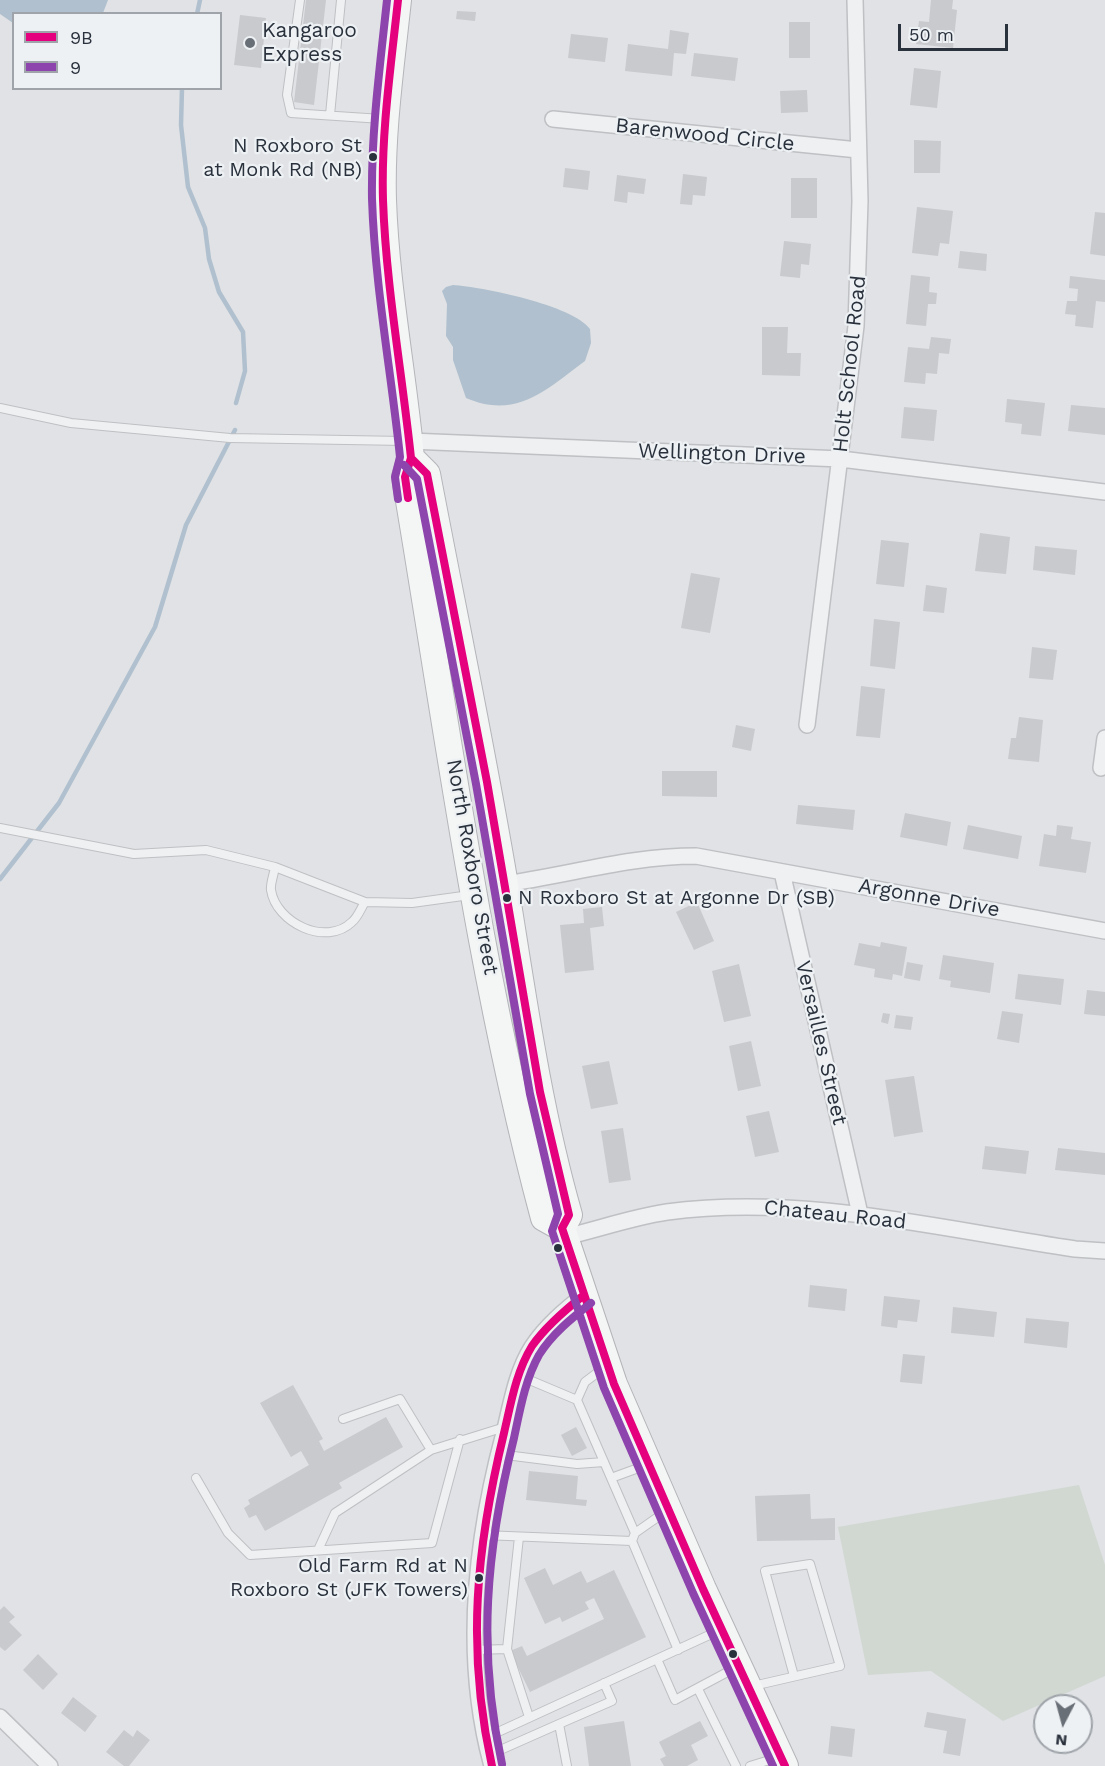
<!DOCTYPE html>
<style>
body{margin:0}
#map{position:relative;width:1105px;height:1766px;overflow:hidden;background:#e0e2e5;font-family:"Work Sans",sans-serif}
canvas{display:block}
.legend{position:absolute;left:12px;top:12px;width:210px;height:78px;box-sizing:border-box;background:#eef1f4;border:2px solid #9fa4aa;margin:0;padding:8px 10px;list-style:none;font-size:18px;color:#29313c}
.legend li{display:flex;align-items:center;gap:12px;height:30px}
.legend b{width:30px;border:2px solid #9fa4aa}
.north{position:absolute;left:1033px;top:1694px;width:60px;height:60px;box-sizing:border-box;background:#eef1f4;border:2px solid #9fa4aa;border-radius:50%;rotate:186deg;font-size:16px;font-weight:700;line-height:24px;text-align:center;color:#29313c}
.north::after{content:'';display:block;margin:auto;width:21px;height:27px;background:#696f77;clip-path:polygon(50% 0,100% 100%,50% 72%,0 100%)}
.scale{position:absolute;left:898px;top:24px;width:110px;height:27px;box-sizing:border-box;border:3px solid #29313c;border-top:0;padding-left:8px;font-size:18px;line-height:21px;white-space:nowrap;color:#29313c;-webkit-text-stroke:4px #eef1f4;paint-order:stroke}
</style>
<div id="map">
<canvas width="1105" height="1766"></canvas>
<ul class="legend">
<li><b style="height:8px;background:#e5007d"></b>9B</li>
<li><b style="height:8px;background:#8e44ad"></b>9</li>
</ul>
<div class="north">N</div>
<div class="scale">50 m</div>
</div>
<script>
const g = document.querySelector('canvas').getContext('2d');
g.lineJoin = 'round';
function paint(path, color) { g.fillStyle = color; g.fill(path, 'evenodd'); }
function strokePath(path, color, width, dash) { g.strokeStyle = color; g.lineWidth = width; g.lineCap = dash ? 'butt' : 'round'; g.setLineDash(dash || []); g.stroke(path); }
function drawText(font, color, halo, rows, align = 'center') {
  g.font = font + ' "Work Sans",sans-serif'; g.lineWidth = 4.5; g.setLineDash([]); g.textBaseline = 'middle'; g.strokeStyle = halo; g.fillStyle = color; for (const [text, x, y, turn = 0] of rows) {
    g.save(); g.translate(x, y); g.rotate((+turn || 0) * Math.PI / 180); g.textAlign = isNaN(turn) ? turn : align; if (halo) g.strokeText(text, 0, 0); g.fillText(text, 0, 0); g.restore();
  }
}
paint(new Path2D(`
 M1079 1485 1105 1565V1676L1003 1721 931 1671 868 1675 838 1527Z`), '#d1d8d1');
paint(new Path2D(`
 M0 0H108L103 13 14 14 13 23 0 14Z
 M453 285C482 287 573 305 590 329L591 343 585 361C547 389 517 420 466 398L453 360V347L446 336 447 304 442 291 446 287Z`), '#b0c0ce');
strokePath(new Path2D(`
 M197 14 200 0
 M182 88 181 125 188 187 205 228 209 259 219 292 243 332 245 371 236 403
 M0 879 59 803 155 627 186 525 235 430`), '#b0c0ce', 4.5);
paint(new Path2D(`
 M306 0H326L314 105 294 102Z
 M931 0H953L952 9 957 10 953 48 916 44 919 21 929 22Z
 M457 11 476 12 475 21 456 19Z
 M240 15 266 18 261 68 234 65Z
 M789 22H810V58H789Z
 M670 30 689 33 686 54 674 53 672 76 625 71 628 44 668 49Z
 M571 34 608 38 605 62 568 58Z
 M694 53 738 58 735 81 691 76Z
 M914 68 941 71 937 108 910 105Z
 M807 90 808 112 781 113 780 91Z
 M914 140 941 141 940 173H914Z
 M565 168 590 171 588 190 563 187Z
 M683 174 707 177 705 196 693 195 692 205 680 204Z
 M617 175 646 179 644 194 628 192 627 203 614 201Z
 M791 178H817V218H791Z
 M917 207 953 211 949 244 940 243 938 256 912 253Z
 M1095 212 1105 213V256L1090 254Z
 M784 241 811 244 809 265 801 264 800 278 780 276Z
 M960 251 987 254 986 271 958 268Z
 M911 275 930 277 929 292 937 293 936 304H928L926 326 906 324Z
 M1070 276 1105 280V302L1096 301 1093 328 1075 326 1076 315 1065 314 1067 301H1077L1078 289 1069 288Z
 M762 327H788L787 353H801L800 376 762 375Z
 M931 337 951 339 949 354 939 353 937 374 926 373 925 384 904 382 908 347 929 349Z
 M1007 399 1045 403 1041 436 1021 434 1022 424 1005 422Z
 M1071 405 1105 408V435L1068 431Z
 M904 407 937 410 934 441 901 438Z
 M980 533 1010 537 1006 574 975 571Z
 M881 540 909 543 904 587 876 584Z
 M1035 546 1077 550 1075 575 1033 570Z
 M691 573 720 578 710 633 681 628Z
 M926 585 947 588 944 613 923 611Z
 M874 619 900 622 895 669 870 666Z
 M1032 647 1057 650 1053 680 1029 678Z
 M861 686 885 689 880 738 856 736Z
 M1019 717 1043 720 1039 762 1008 759 1011 738H1016Z
 M736 725 755 729 751 751 732 747Z
 M662 771H717V797L662 796Z
 M798 805 855 810 853 830 796 824Z
 M905 813 951 822 947 846 900 837Z
 M968 825 1022 836 1018 859 963 849Z
 M1057 825 1073 827 1071 839 1091 842 1086 873 1039 866 1044 834 1056 836Z
 M697 902 714 941 694 950 676 912Z
 M602 907 604 926 590 928 594 970 565 973 560 925 584 923 583 909Z
 M881 942 907 947 902 976 893 974 892 980 874 977 875 969 854 965 859 943 880 947Z
 M943 955 994 963 990 993 950 987 951 981 939 979Z
 M907 962 923 965 920 981 904 978Z
 M739 964 751 1016 724 1022 712 971Z
 M1018 974 1064 979 1061 1005 1015 999Z
 M1087 990 1105 992V1016L1084 1014Z
 M1002 1011 1023 1014 1019 1043 997 1039Z
 M883 1013 890 1014 888 1024 881 1022Z
 M896 1015 913 1017 911 1030 894 1028Z
 M751 1041 761 1086 738 1091 729 1046Z
 M609 1061 618 1104 591 1109 582 1066Z
 M914 1076 923 1132 894 1137 885 1080Z
 M769 1111 779 1152 755 1157 746 1116Z
 M623 1128 631 1180 609 1183 601 1131Z
 M985 1146 1029 1151 1026 1174 982 1169Z
 M1058 1148 1105 1153V1175L1055 1170Z
 M810 1285 847 1289 845 1311 808 1307Z
 M884 1296 920 1300 917 1322 898 1320 897 1328 881 1326Z
 M953 1307 997 1312 994 1337 951 1333Z
 M1026 1318 1069 1322 1067 1348 1024 1343Z
 M903 1354 925 1356 922 1384 900 1382Z
 M293 1385 323 1439 319 1441 324 1451 386 1417 403 1447 339 1483 342 1488 265 1531 256 1515 249 1518 244 1508 250 1504 248 1500 309 1465 301 1451 291 1457 260 1403Z
 M576 1427 587 1448 572 1456 561 1435Z
 M529 1471 578 1476 576 1499 587 1500 586 1506 526 1500Z
 M810 1494 811 1519 835 1518V1540L757 1541 755 1496Z
 M545 1568 553 1585 581 1571 587 1583 614 1570 646 1637 530 1692 510 1651 522 1646 527 1656 604 1619 594 1598 585 1602 589 1609 562 1622 560 1617 545 1624 524 1578Z
 M4 1606 15 1617 9 1622 22 1635 5 1651 0 1647V1610Z
 M38 1654 58 1674 43 1690 23 1670Z
 M73 1697 97 1716 85 1732 61 1713Z
 M927 1712 966 1719 960 1756 943 1753 947 1731 924 1727Z
 M624 1721 631 1766H589L584 1727Z
 M700 1721 708 1736 691 1745 698 1760 687 1766H664L660 1759 666 1756 659 1742Z
 M831 1726 855 1729 852 1757 828 1754Z
 M124 1730 133 1737 137 1730 150 1740 129 1766H124L106 1752Z`), '#c8cacd');
const service = new Path2D(`
 M300 0 287 95 291 113 382 119
 M330 115 341 0
 M0 408 71 423 230 438 405 441
 M0 828 134 854 206 850 275 867 365 902 412 903 470 895
 M275 867C274 874 270 884 271 890 276 923 326 947 352 922 358 917 361 908 365 902
 M605 1367 585 1382 577 1400 635 1533
 M520 1376 577 1400
 M343 1419 400 1399 431 1450 505 1427
 M498 1454 577 1464 604 1462
 M196 1478 228 1533 250 1555 432 1543 460 1439
 M611 1478 644 1466
 M665 1512 635 1533 632 1541 678 1650
 M483 1535 632 1541
 M519 1537 507 1649 529 1717
 M318 1550 335 1513 431 1450
 M475 1650 507 1649
 M657 1659 675 1700 735 1668
 M753 1686 840 1666 810 1564 765 1571 794 1676
 M698 1689 736 1766
 M559 1724 612 1701 604 1683
 M485 1738 718 1631
 M489 1755 559 1724 567 1766
 M750 1766 776 1758`);
const minor = new Path2D(`
 M553 119 858 150
 M410 441 841 459 1105 492
 M807 725 856 326 860 201 855 0
 M1101 768 1105 738
 M782 872 860 1214
 M504 884C569 875 630 856 696 856L1105 931
 M565 1237C599 1229 633 1217 667 1212 805 1194 939 1229 1075 1249L1105 1251
 M0 1717 50 1766
 M492 1766C462 1657 475 1541 504 1433 511 1405 516 1372 532 1347 546 1326 565 1310 584 1295`);
const trunk = new Path2D(`
 M398 0C391 66 381 134 383 200 386 287 403 372 411 458L405 477C447 725 479 976 544 1218L562 1228
 M411 458 427 474C453 611 482 748 505 885 523 996 538 1107 569 1215L562 1228 614 1384 703 1589 785 1766`);
strokePath(service, '#bec0c3', 10);
strokePath(minor, '#bec0c3', 18);
strokePath(trunk, '#b3b5b9', 28);
strokePath(service, '#eff0f2', 8);
strokePath(minor, '#eff0f2', 15);
strokePath(trunk, '#f4f5f5', 26);
strokePath(new Path2D(`
 M398 0C391 66 381 133 383 200 386 286 402 372 411 458L405 477 408 498
 M411 458 427 474 487 782 540 1092 569 1215 562 1228 614 1384 703 1589 785 1766
 M492 1766C466 1649 476 1548 504 1433 511 1403 516 1372 532 1346 546 1326 565 1310 584 1295`), '#e5007d', 8);
strokePath(new Path2D(`
 M387 0C380 66 371 133 372 199 375 286 391 371 400 457L395 477 398 499
 M404 465 417 479 476 784 530 1094 558 1214 552 1231 604 1388 693 1593 773 1766
 M502 1764C477 1650 486 1550 514 1438 520 1410 525 1380 539 1355 552 1334 572 1318 591 1303`), '#8e44ad', 8);
for (const [x, y, r, color] of [
 [250,43,6,"#696f77"],
 [373,157,5,"#29313c"],
 [507,898,5,"#29313c"],
 [558,1248,5,"#29313c"],
 [479,1578,5,"#29313c"],
 [733,1654,5,"#29313c"]
]) { const dot = new Path2D(); dot.arc(x, y, r, 0, 2 * Math.PI); g.fillStyle = color; g.fill(dot); strokePath(dot, '#eef1f4', 2); }
drawText('20px', '#29313c', '#eef1f4', [
 ["N Roxboro St",362,146],
 ["at Monk Rd (NB)",362,170],
 ["N Roxboro St at Argonne Dr (SB)",518,898,"left"],
 ["Old Farm Rd at N",468,1566],
 ["Roxboro St (JFK Towers)",468,1590]
], 'right');
drawText('21px', '#29313c', '#eef1f4', [
 ["Kangaroo",262,31],
 ["Express",262,55]
], 'left');
drawText('21px', '#29313c', '#eef1f4', [
 ["Barenwood Circle",705,135,6],
 ["Holt School Road",850,364,-84],
 ["Wellington Drive",722,454,2],
 ["North Roxboro Street",472,867,80],
 ["Argonne Drive",929,898,10],
 ["Versailles Street",821,1043,77],
 ["Chateau Road",835,1215,6]
]);
</script>
